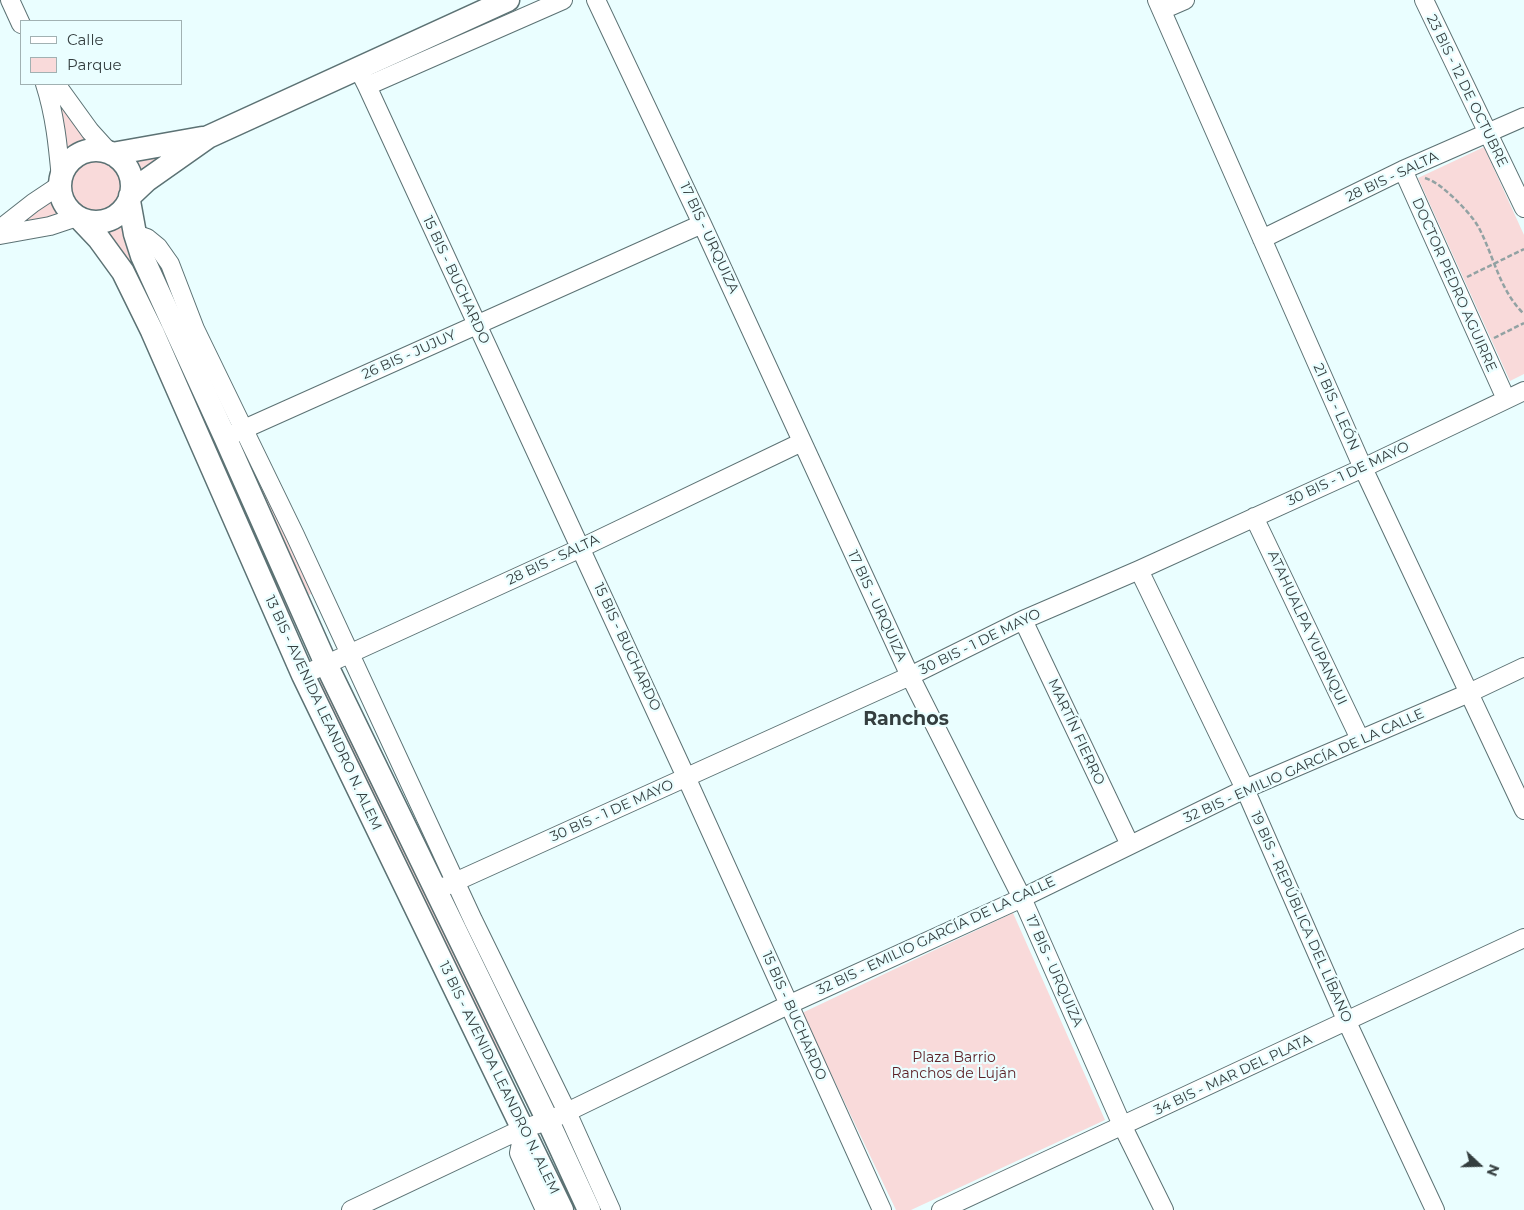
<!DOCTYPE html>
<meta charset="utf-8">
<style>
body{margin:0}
#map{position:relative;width:1524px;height:1210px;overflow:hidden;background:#eafeff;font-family:Montserrat,sans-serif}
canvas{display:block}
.legend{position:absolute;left:20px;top:20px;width:162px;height:65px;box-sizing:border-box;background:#eafeff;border:1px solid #a1b1b2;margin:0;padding:6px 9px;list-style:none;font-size:15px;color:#343e3f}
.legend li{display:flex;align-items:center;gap:10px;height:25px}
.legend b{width:25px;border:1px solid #a1b1b2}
.north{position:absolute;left:1454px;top:1140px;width:50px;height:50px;-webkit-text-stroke:4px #eafeff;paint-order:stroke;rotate:111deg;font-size:14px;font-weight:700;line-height:20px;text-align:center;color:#343e3f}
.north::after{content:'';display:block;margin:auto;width:18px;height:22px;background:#343e3f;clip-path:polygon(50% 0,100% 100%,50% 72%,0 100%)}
</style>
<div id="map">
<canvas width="1524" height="1210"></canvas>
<ul class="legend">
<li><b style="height:6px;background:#fff"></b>Calle</li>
<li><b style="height:14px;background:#f9dada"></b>Parque</li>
</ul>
<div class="north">N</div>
</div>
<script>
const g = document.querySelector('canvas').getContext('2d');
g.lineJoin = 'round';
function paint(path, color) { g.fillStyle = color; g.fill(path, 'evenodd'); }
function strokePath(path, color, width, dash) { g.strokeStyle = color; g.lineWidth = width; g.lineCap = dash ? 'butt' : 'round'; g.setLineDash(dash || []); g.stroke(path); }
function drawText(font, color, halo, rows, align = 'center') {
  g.font = font + ' Montserrat,sans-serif'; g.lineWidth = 4.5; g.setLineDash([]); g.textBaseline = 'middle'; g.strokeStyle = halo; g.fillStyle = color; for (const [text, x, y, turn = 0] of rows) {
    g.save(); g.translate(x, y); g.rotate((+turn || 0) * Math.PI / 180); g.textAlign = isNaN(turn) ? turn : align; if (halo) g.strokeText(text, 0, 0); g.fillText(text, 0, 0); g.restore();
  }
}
paint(new Path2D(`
 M59 102 88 140 66 149Z
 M181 147 144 175 135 155Z
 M1484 147 1524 235V374L1510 381 1418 178Z
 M68 187a28 28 0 1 1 56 0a28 28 0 1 1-56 0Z
 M49 200 58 216 17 223Z
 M125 224 316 659 312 661 294 622 272 586 105 232Z
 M248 449 313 593 309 595 243 450Z
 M324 679 535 1113 532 1114 508 1062 496 1047 316 683Z
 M1013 913 1105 1120 911 1210H896L802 1013Z`), '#f9dada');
const minor = new Path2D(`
 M10 0 21 24
 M596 0 702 224 910 676 1022 898 1122 1125 1164 1210
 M1157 0 1363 468 1524 810
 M1424 0 1524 208
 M1162 10 1185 0
 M362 76 367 86 563 0
 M45 84C55 115 58 146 61 179
 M56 84 90 131 109 152
 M367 86 686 777 882 1210
 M1403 170 1506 399
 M0 229 33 203 60 185
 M135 234 147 238 158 247 170 264 195 329 295 535 473 920 567 1112 611 1210
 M0 235 50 226 77 217
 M1262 239 1403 170 1524 117
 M233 434 702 224
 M1254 517 1360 739
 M1139 570 1245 789 1347 1022 1435 1210
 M1023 620 1130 845
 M303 675 581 548 802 442
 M435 891 910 676 1023 620 1139 570 1363 468 1524 391
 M524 1128 519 1153 545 1210
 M351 1210 524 1128 548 1121 567 1112 788 1005 1022 898 1245 789 1469 693 1524 667
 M941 1210 1524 938`);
const major = new Path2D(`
 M60 186a36 36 0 1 1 72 0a36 36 0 1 1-72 0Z
 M112 154 202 138
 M130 196 147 180 208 137 508 0
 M129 201 135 234 142 256 225 437 326 664 548 1121 589 1210
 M81 220 99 239 123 272 152 331 303 675 562 1210`);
strokePath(minor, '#5c7274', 20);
strokePath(major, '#5c7274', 25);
strokePath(new Path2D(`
 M1425 178C1437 182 1445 190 1454 198 1463 207 1473 217 1479 228 1494 257 1500 291 1524 314
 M1467 277 1524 249
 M1494 338 1524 323`), '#92a2a3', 2.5, [5, 2.5]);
strokePath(minor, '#fff', 18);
strokePath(major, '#fff', 22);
drawText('14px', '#343e3f', '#eafeff', [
 ["23 BIS - 12 DE OCTUBRE",1467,91,64],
 ["28 BIS - SALTA",1392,177,-25],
 ["17 BIS - URQUIZA",709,238,65],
 ["15 BIS - BUCHARDO",456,280,65],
 ["DOCTOR PEDRO AGUIRRE",1454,285,66],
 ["26 BIS - JUJUY",409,355,-24],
 ["21 BIS - LEÓN",1336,407,66],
 ["30 BIS - 1 DE MAYO",1348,474,-25],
 ["28 BIS - SALTA",553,560,-25],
 ["17 BIS - URQUIZA",877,606,65],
 ["ATAHUALPA YUPANQUI",1307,628,65],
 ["30 BIS - 1 DE MAYO",980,642,-26],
 ["15 BIS - BUCHARDO",627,647,65],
 ["13 BIS - AVENIDA LEANDRO N. ALEM",323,713,65],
 ["MARTÍN FIERRO",1076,732,65],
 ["32 BIS - EMILIO GARCÍA DE LA CALLE",1304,766,-24],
 ["30 BIS - 1 DE MAYO",612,811,-24],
 ["19 BIS - REPÚBLICA DEL LÍBANO",1301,917,66],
 ["32 BIS - EMILIO GARCÍA DE LA CALLE",936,936,-25],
 ["17 BIS - URQUIZA",1054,971,66],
 ["15 BIS - BUCHARDO",794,1016,66],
 ["34 BIS - MAR DEL PLATA",1233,1075,-25],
 ["13 BIS - AVENIDA LEANDRO N. ALEM",499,1078,64]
]);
drawText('14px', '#5c1f25', '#eafeff', [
 ["Plaza Barrio",954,1058],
 ["Ranchos de Luján",954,1074]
]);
drawText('bold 19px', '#343e3f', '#eafeff', [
 ["Ranchos",906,719]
]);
</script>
